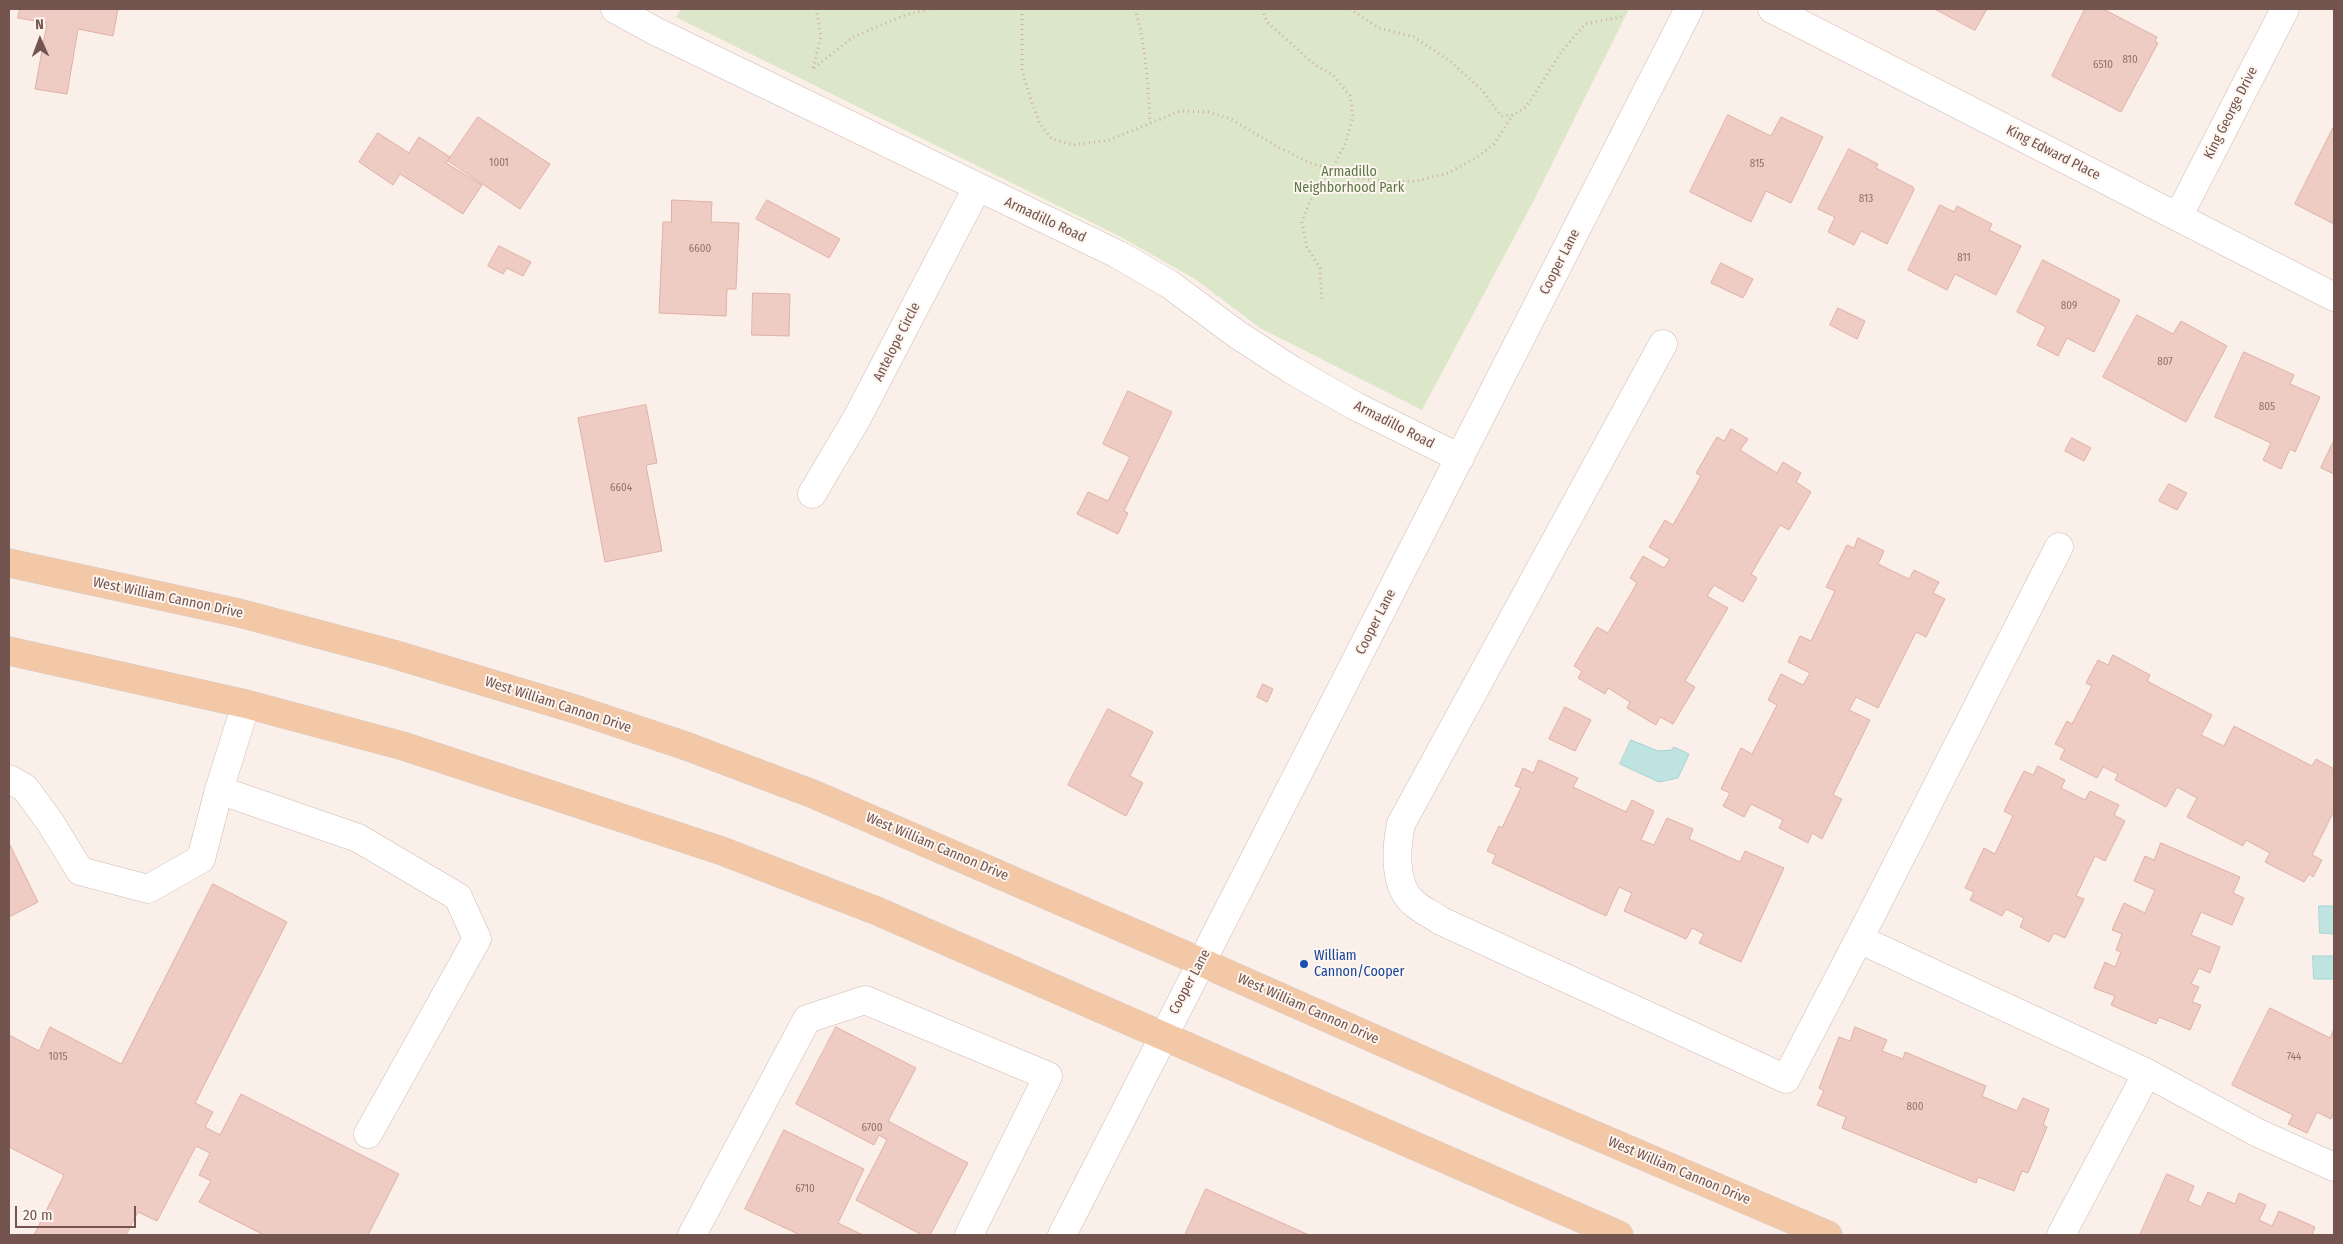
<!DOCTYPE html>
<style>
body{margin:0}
#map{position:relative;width:2343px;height:1244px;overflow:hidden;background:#fbf0e9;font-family:"Fira Sans Condensed",sans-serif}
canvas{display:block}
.frame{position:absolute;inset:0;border:10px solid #73544e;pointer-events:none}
.north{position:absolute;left:15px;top:15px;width:50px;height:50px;-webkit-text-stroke:4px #fdf5ef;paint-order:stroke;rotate:358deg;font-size:14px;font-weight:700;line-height:20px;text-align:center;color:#73544e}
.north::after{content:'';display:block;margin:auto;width:18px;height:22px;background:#73544e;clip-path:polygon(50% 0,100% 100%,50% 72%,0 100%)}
.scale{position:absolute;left:15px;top:1206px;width:121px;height:22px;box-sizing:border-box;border:2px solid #73544e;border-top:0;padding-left:6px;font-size:15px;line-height:18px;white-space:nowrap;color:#73544e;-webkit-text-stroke:4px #fdf5ef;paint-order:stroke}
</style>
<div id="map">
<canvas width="2343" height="1244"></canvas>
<div class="frame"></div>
<div class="north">N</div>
<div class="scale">20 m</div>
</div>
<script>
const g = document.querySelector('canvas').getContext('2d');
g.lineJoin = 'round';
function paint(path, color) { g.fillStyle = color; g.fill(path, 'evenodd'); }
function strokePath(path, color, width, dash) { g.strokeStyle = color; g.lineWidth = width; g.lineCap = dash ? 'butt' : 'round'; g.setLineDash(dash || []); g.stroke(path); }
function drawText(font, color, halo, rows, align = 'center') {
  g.font = font + ' "Fira Sans Condensed",sans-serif'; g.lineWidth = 4; g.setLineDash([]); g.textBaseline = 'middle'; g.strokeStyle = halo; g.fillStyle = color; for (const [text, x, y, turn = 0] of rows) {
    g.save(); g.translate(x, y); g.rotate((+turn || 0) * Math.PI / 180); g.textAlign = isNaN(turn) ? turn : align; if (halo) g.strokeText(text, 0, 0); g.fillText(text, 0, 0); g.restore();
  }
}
paint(new Path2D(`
 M681 9H1629L1533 202 1422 410 1260 328 1195 279 1119 236 676 17Z`), '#dbe7c8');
const water = new Path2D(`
 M1631 740 1658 751 1672 750 1674 747 1689 754 1678 778 1659 782 1620 764Z
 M2319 906H2334V934L2320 933Z
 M2313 956H2334V979H2314Z`);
paint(water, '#bee3e1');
strokePath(water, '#a6d3d2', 1);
const building = new Path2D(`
 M20 9H118L113 36 78 29 67 94 35 89 47 23 18 18Z
 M1935 9H1987L1975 30Z
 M2085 9H2105V10L2157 37 2155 41 2158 43 2121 112 2052 76Z
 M1728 115 1771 136 1781 117 1823 137 1791 203 1766 191 1751 222 1690 192Z
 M478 117 550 164 520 209 448 161Z
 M2334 126V224L2295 204Z
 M378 133 409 153 419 137 450 157 446 163 482 185 463 214 400 174 393 185 359 162Z
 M1849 149 1878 164 1876 168 1913 187 1914 190 1887 244 1861 231 1854 245 1828 232 1835 217 1818 209Z
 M672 200 712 202 711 222 739 223 736 289H727L726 316 659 313 663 222H671Z
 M767 200 840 239 829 258 756 219Z
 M1940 205 1954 212 1957 206 1992 224 1989 230 2021 246 1996 295 1955 274 1947 290 1908 270Z
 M499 246 531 262 523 276 507 268 503 274 488 266Z
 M2043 260 2120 300 2094 352 2067 338 2058 356 2037 345 2046 327 2017 312Z
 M1721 263 1753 279 1743 298 1711 283Z
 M753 293 790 294 789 336 752 335Z
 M1838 308 1865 321 1857 339 1830 325Z
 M2137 315 2173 334 2181 321 2227 346 2186 422 2103 377Z
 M2244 352 2294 375 2290 384 2320 397 2295 452 2290 449 2281 469 2263 460 2271 443 2215 417Z
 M1128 391 1172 412 1124 511 1128 513 1118 534 1077 514 1088 492 1108 501 1130 457 1103 444Z
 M646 405 657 463 646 465 662 551 605 562 578 418Z
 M1731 429 1748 439 1740 450 1777 473 1783 462 1801 473 1796 482 1811 492 1789 530 1780 525 1751 574 1757 578 1743 602 1714 585 1707 596 1728 608 1685 681 1695 687 1673 724 1660 717 1656 725 1627 708 1630 702 1608 688 1605 694 1578 678 1582 671 1574 666 1597 627 1608 633 1637 583 1630 578 1643 556 1664 568 1670 559 1649 547 1665 520 1673 525 1701 476 1696 473 1717 437 1724 441Z
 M2072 438 2091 448 2084 461 2065 451Z
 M2334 440V474L2321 468Z
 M2169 484 2187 493 2177 510 2159 501Z
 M1858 538 1884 551 1878 564 1909 579 1914 570 1939 582 1933 593 1945 599 1926 637 1916 632 1878 708 1856 697 1849 710 1870 720 1833 795 1842 799 1822 839 1812 833 1808 843 1779 828 1783 820 1751 804 1744 817 1723 806 1730 793 1721 789 1741 748 1752 754 1777 705 1768 700 1781 674 1803 685 1810 673 1788 662 1800 636 1811 641 1835 591 1826 587 1847 545 1854 548Z
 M2113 655 2150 675 2147 681 2212 715 2201 735 2224 746 2234 726 2312 766 2316 759 2334 769V811L2312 855 2322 860 2313 877 2309 874 2304 882 2265 862 2270 853 2246 840 2243 846 2187 817 2197 798 2177 787 2166 807 2115 780 2118 774 2103 767 2097 778 2060 759 2065 749 2055 744 2067 721 2072 724 2092 686 2086 683 2098 660 2108 665Z
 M1263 684 1273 689 1267 702 1257 697Z
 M1565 707 1591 720 1575 751 1549 739Z
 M1108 709 1153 732 1130 776 1143 783 1126 816 1068 785Z
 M1539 760 1578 778 1573 787 1626 812 1632 800 1654 811 1641 840 1654 845 1667 818 1693 829 1689 839 1740 862 1745 851 1784 868 1741 962 1699 943 1704 934 1692 928 1686 939 1624 911 1632 893 1619 887 1606 916 1492 863 1496 855 1487 851 1499 826 1502 828 1521 788 1515 786 1523 768 1533 773Z
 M2038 766 2065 780 2061 788 2085 800 2090 791 2119 805 2114 815 2125 821 2105 861 2095 856 2076 896 2084 899 2065 938 2054 933 2049 942 2020 927 2024 918 2006 909 2002 916 1970 900 1974 892 1965 888 1984 848 1995 854 2013 816 2004 811 2024 771 2033 775Z
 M9 843 38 902 9 917Z
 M2161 843 2240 877 2233 893 2244 898 2232 925 2201 912 2191 935 2220 947 2210 973 2199 968 2191 984 2199 987 2192 1002 2201 1005 2190 1030 2159 1017 2156 1024 2111 1005 2115 996 2094 988 2105 962 2115 967 2121 952 2116 950 2122 934 2112 930 2124 903 2145 913 2155 890 2134 881 2145 856 2154 860Z
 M213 884 287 922 195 1103 213 1112 205 1127 220 1135 241 1094 399 1174 368 1235H264L199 1202 211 1181 199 1175 210 1153 196 1146 157 1221 138 1212 126 1235H34L64 1175 9 1147V1035L39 1051 50 1027 121 1064Z
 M2270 1008 2330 1038 2334 1029V1112L2331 1119 2317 1112 2307 1133 2288 1124 2293 1115 2232 1085Z
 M836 1027 916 1068 888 1121 968 1163 930 1235H922L856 1200 887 1140 879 1135 874 1145 796 1104Z
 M1855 1027 1887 1040 1882 1051 1903 1059 1905 1052 1986 1086 1982 1096 1984 1097 2017 1111 2023 1098 2049 1109 2043 1125 2047 1127 2028 1173 2022 1171 2014 1191 1978 1177 1976 1183 1842 1128 1846 1117 1817 1105 1824 1091 1819 1088 1839 1037 1850 1041Z
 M784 1130 864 1169 838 1223 863 1235H800L745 1209Z
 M2167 1174 2194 1186 2188 1201 2201 1207 2208 1192 2235 1204 2239 1193 2266 1205 2259 1220 2272 1226 2279 1211 2315 1227 2312 1235H2140Z
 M1206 1189 1309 1235H1185Z`);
paint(building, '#eeccc3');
strokePath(building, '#dfb0a4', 1);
const minor = new Path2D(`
 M615 9 655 31 1117 254 1169 284 1238 335 1292 370 1355 406 1460 458
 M1772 9 2334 297
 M2178 217 2285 9
 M1663 344 1401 824C1396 848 1393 887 1415 904 1423 911 1433 915 1441 921L1786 1079 1859 939
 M812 494 857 418 977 188
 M2059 547 1859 939 2147 1073 2061 1235
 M9 779 25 788 50 822 80 871 148 889 201 859 219 790 246 704
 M219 790 358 838 458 897 477 939 368 1134
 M2147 1073 2258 1133 2334 1167
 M692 1235 807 1019 865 1000 1048 1076 969 1235
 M1062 1235 1689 9`);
const major = new Path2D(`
 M9 563 239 613 393 654 575 709 686 746 813 794 1201 962 1508 1098 1828 1235
 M9 651 246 704 403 746 722 851 877 911 1619 1235`);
strokePath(minor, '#ceb9b2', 29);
strokePath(major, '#d5ccca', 29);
strokePath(new Path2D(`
 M1022 9V70L1030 97 1040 124 1052 139 1074 145 1109 140 1180 111 1208 112 1231 119 1276 146 1310 163 1332 169 1357 178 1391 182 1417 181 1448 173 1476 158 1494 144 1513 115
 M1135 9C1146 46 1148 84 1150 123
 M1262 9 1267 22 1315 65 1333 75 1350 96 1353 116 1346 142 1327 179 1310 201 1302 222 1307 247 1320 268 1322 302
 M1350 9 1379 28 1414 37 1451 62 1482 90 1501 116 1513 115 1526 107 1562 51 1585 24 1625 16
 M813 68 821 36 816 9
 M814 68 853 37 905 15 929 9`), '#d3aea6', 3, [1, 4]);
strokePath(minor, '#fff', 28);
strokePath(major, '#f3c8a7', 28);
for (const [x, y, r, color] of [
 [1304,964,5,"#1a4fb4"]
]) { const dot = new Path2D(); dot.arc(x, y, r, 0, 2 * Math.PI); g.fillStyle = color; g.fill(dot); strokePath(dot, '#fdf5ef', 2); }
drawText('11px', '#92726b', null, [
 ["810",2130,60],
 ["6510",2103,65],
 ["1001",499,163],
 ["815",1757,164],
 ["813",1866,199],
 ["6600",700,249],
 ["811",1964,258],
 ["809",2069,306],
 ["807",2165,362],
 ["805",2267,407],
 ["6604",621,488],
 ["1015",58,1057],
 ["744",2294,1057],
 ["800",1915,1107],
 ["6700",872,1128],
 ["6710",805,1189]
]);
drawText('14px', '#73544e', '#fdf5ef', [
 ["King George Drive",2231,113,-63],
 ["King Edward Place",2053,153,27],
 ["Armadillo Road",1045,220,25],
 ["Cooper Lane",1560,262,-63],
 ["Antelope Circle",897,342,-63],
 ["Armadillo Road",1394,425,27],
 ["West William Cannon Drive",168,598,12],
 ["Cooper Lane",1376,622,-63],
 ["West William Cannon Drive",558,705,18],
 ["West William Cannon Drive",937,847,23],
 ["Cooper Lane",1190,982,-62],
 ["West William Cannon Drive",1308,1009,24],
 ["West William Cannon Drive",1679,1171,23]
]);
drawText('14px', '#5e7847', '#fdf5ef', [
 ["Armadillo",1349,172],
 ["Neighborhood Park",1349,188]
]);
drawText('14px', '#164399', '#fdf5ef', [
 ["William",1314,956],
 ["Cannon/Cooper",1314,972]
], 'left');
</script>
